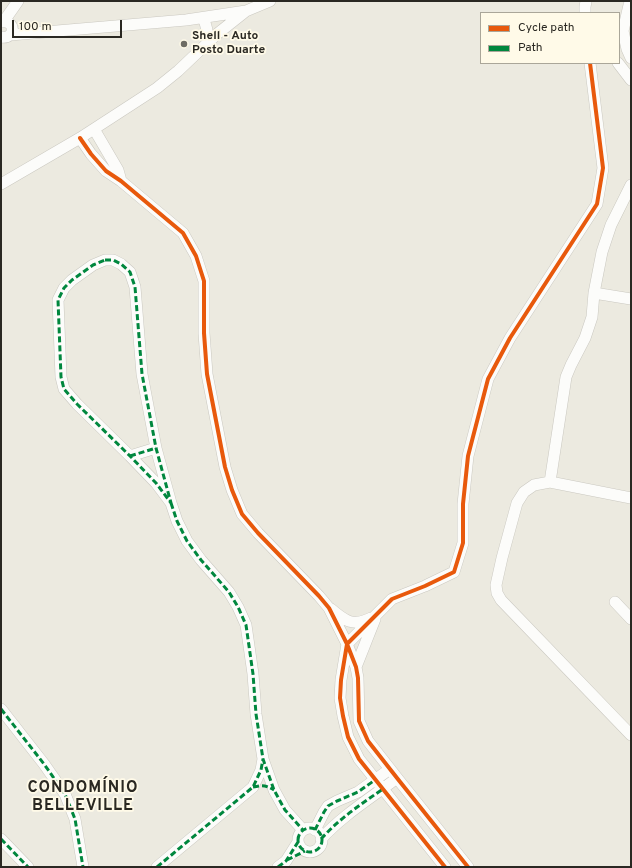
<!DOCTYPE html>
<meta charset="utf-8">
<style>
body{margin:0}
#map{position:relative;width:632px;height:868px;overflow:hidden;background:#eceae0;font-family:Overpass,sans-serif}
canvas{display:block}
.frame{position:absolute;inset:0;border:2px solid #2a2822;pointer-events:none}
.legend{position:absolute;left:480px;top:12px;width:140px;height:52px;box-sizing:border-box;background:#fffae8;border:1px solid #aaa699;margin:0;padding:5px 7px;list-style:none;font-size:12px;color:#2a2822}
.legend li{display:flex;align-items:center;gap:8px;height:20px}
.legend b{width:20px;border:1px solid #aaa699}
.scale{position:absolute;left:12px;top:20px;width:110px;height:18px;box-sizing:border-box;border:2px solid #2a2822;border-top:0;padding-left:5px;font-size:12px;line-height:14px;white-space:nowrap;color:#2a2822;-webkit-text-stroke:3px #fffae8;paint-order:stroke}
</style>
<div id="map">
<canvas width="632" height="868"></canvas>
<div class="frame"></div>
<ul class="legend">
<li><b style="height:5px;background:#e8590c"></b>Cycle path</li>
<li><b style="height:5px;background:#00873e"></b>Path</li>
</ul>
<div class="scale">100 m</div>
</div>
<script>
const g = document.querySelector('canvas').getContext('2d');
g.lineJoin = 'round';
function strokePath(path, color, width, dash) { g.strokeStyle = color; g.lineWidth = width; g.lineCap = dash ? 'butt' : 'round'; g.setLineDash(dash || []); g.stroke(path); }
function drawText(font, color, halo, rows, align = 'center') {
  g.font = font + ' Overpass,sans-serif'; g.lineWidth = 3.5; g.setLineDash([]); g.textBaseline = 'middle'; g.strokeStyle = halo; g.fillStyle = color; for (const [text, x, y, turn = 0] of rows) {
    g.save(); g.translate(x, y); g.rotate((+turn || 0) * Math.PI / 180); g.textAlign = isNaN(turn) ? turn : align; if (halo) g.strokeText(text, 0, 0); g.fillText(text, 0, 0); g.restore();
  }
}
const minor = new Path2D(`
 M631 1 629 5 623 31 627 49 631 58
 M585 13V7L586 1
 M203 18C207 26 208 33 208 42
 M4 21 18 1
 M1 22C16 19 16 40 1 37
 M10 35 186 20 246 11 270 1
 M618 63 631 80
 M94 129 118 170 121 181
 M80 138 91 154 106 171 121 181 183 233 196 256 204 281V333L207 374 225 467 232 490 242 514 258 533 319 596 329 608 347 644 356 667 358 678 359 721 368 741 397 778 468 867
 M1 184 80 138 157 88 178 71 217 34 246 11
 M105 260H113L121 264 130 272 135 287 142 374 156 448 171 503 156 483 130 456 77 404 64 389 61 377 58 300 64 288 72 280 93 265Z
 M594 293 631 299
 M130 456 156 448
 M550 482 566 377 571 365 585 338 592 317 594 293 602 252 611 225 631 185
 M631 498 550 482 534 485 524 492 517 503 502 558 496 585 497 593 501 600 631 735
 M171 503 177 521 187 541 201 560 229 592 238 607 246 625 253 674 256 714 263 759 274 790 285 810 303 830
 M615 602 631 619
 M331 609C345 621 353 627 371 618
 M356 667 375 619
 M1 709 44 764 65 794 75 819 83 867
 M298 840a12 12 0 1 1 24 0a12 12 0 1 1-24 0Z
 M315 830 324 812 328 806 337 801 358 792 390 769
 M1 839 28 867
 M321 839C343 815 371 798 397 778
 M157 867 253 787 261 770 263 759
 M278 867 286 861 298 842
 M445 867 359 759 348 737 343 716 340 698 341 680 347 644 392 599 425 586 454 572 463 543V504L468 456 488 379 510 338 597 204 603 168 590 63`);
strokePath(minor, '#cac8c0', 12);
strokePath(minor, '#fcfcfa', 11);
strokePath(new Path2D(`
 M105 260H113L121 264 130 272 135 287 142 374 156 448 171 503 156 483 130 456 77 404 64 389 61 377 58 300 64 288 72 280 93 265Z
 M130 456 156 448
 M171 503 177 521 187 541 201 560 229 592 238 607 246 625 253 674 256 714 263 759 274 790 285 810 303 830
 M1 709 44 764 65 794 75 819 83 867
 M253 787C263 785 265 785 274 790
 M298 840a12 12 0 1 1 24 0a12 12 0 1 1-24 0Z
 M315 830 324 812 328 806 337 801 358 792 375 780
 M1 839 28 867
 M321 839C339 819 361 804 383 789
 M287 860 305 851
 M157 867 253 787 261 770 263 759
 M278 867 286 861 298 842`), '#00873e', 3, [6, 3]);
strokePath(new Path2D(`
 M80 138 91 154 106 171 121 181 183 233 196 256 204 281V333L207 374 225 467 232 490 242 514 258 533 319 596 329 608 347 644 356 667 358 678 359 721 368 741 397 778 468 867
 M445 867 359 759 348 737 343 716 340 698 341 680 347 644 392 599 425 586 454 572 463 543V504L468 456 488 379 510 338 597 204 603 168 590 63`), '#e8590c', 4);
for (const [x, y, r, color] of [
 [184,44,4,"#6e6c64"]
]) { const dot = new Path2D(); dot.arc(x, y, r, 0, 2 * Math.PI); g.fillStyle = color; g.fill(dot); strokePath(dot, '#fffae8', 1.5); }
drawText('bold 12px', '#2a2822', '#fffae8', [
 ["Shell - Auto",192,37],
 ["Posto Duarte",192,51]
], 'left');
g.letterSpacing = '1px';
drawText('bold 16px', '#2a2822', '#fffae8', [
 ["CONDOMÍNIO",83,789],
 ["BELLEVILLE",83,807]
]);
g.letterSpacing = '0px';
</script>
